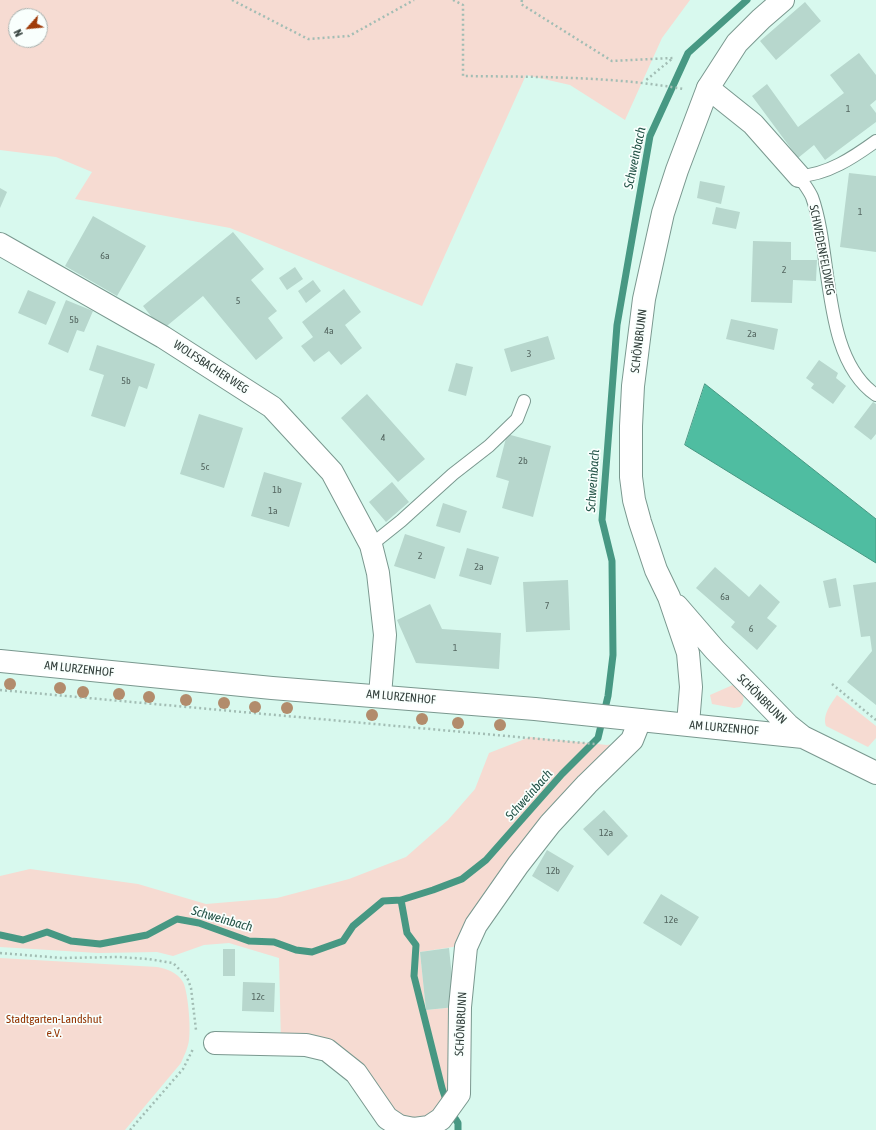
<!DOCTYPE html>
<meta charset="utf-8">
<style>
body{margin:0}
#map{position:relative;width:876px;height:1130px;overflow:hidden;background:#d8f9ee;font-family:"Asap Condensed",sans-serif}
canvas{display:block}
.north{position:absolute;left:8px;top:8px;width:40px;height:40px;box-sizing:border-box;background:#f9fffd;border:1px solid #aab3b0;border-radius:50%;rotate:243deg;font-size:11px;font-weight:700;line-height:16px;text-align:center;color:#33403c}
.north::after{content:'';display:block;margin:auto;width:14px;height:18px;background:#9f3b09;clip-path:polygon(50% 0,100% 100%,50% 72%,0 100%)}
</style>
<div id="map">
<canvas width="876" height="1130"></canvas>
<div class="north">N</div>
</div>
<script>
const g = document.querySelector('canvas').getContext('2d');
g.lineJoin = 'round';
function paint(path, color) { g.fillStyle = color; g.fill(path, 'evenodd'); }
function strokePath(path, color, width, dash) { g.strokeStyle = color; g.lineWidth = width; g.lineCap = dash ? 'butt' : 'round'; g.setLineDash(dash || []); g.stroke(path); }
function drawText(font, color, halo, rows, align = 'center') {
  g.font = font + ' "Asap Condensed",sans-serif'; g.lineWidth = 3.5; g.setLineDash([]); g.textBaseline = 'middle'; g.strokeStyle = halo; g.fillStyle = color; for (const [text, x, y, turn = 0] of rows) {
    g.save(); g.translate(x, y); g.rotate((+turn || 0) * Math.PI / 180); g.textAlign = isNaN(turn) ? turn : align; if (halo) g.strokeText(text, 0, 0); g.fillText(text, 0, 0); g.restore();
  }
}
paint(new Path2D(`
 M0 0H690L662 38 625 120 570 85 526 75 422 306 230 228 75 199 92 172 56 157 0 150ZM16 16H40V40H16Z
 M735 684C741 691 748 697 740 707L734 708 712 704 710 695Z
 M837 695 876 726V738L868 747 826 726C822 715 831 704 837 695Z
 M530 737 607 745 632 740 459 946 420 952 426 1010 455 1007 459 1094 414 1129 356 1073 281 1044 279 958 229 943 204 945 173 956 157 952 98 953 0 947V876L30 869 138 884 206 904 277 898 349 879 406 857 448 820 475 789 489 753Z
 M0 958 157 967C167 969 177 972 183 982 188 991 191 1028 189 1040 188 1048 184 1056 181 1063L125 1130H0Z`), '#f6dbd2');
const water = new Path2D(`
 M705 384 876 519V563L685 445Z`);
paint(water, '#4fbda1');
strokePath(water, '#479883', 1);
strokePath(new Path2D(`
 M401 900 407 933 416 945 414 976 442 1088 449 1109 458 1123V1130
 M0 935 23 940 47 932 71 941 100 944 147 935 177 919 199 923 249 941 274 942 296 950 312 952 343 941 353 926 383 901 401 900 433 890 462 879 486 860 562 774 598 738 608 696 613 655 612 561 602 520 617 325 650 136 688 53 747 0`), '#479883', 7);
paint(new Path2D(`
 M805 2 821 21 776 60 760 41Z
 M859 53 876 75V100L870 105 876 113V122L825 160 814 145 798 158 752 96 767 84 798 127 844 93 830 75Z
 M849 173 876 176V252L840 247Z
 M700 181 725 186 721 204 697 198Z
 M0 188 7 192 0 208Z
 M716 207 740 212 736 229 712 224Z
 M93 216 146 246 117 296 65 266Z
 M233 232 264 269 251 280 277 311 268 318 283 338 256 360 203 296 162 330 143 306Z
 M753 241 791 242V260H817L816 281 793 280 792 303 751 302Z
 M295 267 303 279 287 290 279 278Z
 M313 280 321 291 306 303 298 291Z
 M344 289 361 312 345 325 362 348 341 365 329 351 314 362 301 346 313 337 302 322Z
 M28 290 56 302 46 325 18 313Z
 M66 300 93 311 84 332 77 330 68 353 48 344Z
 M731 319 778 329 774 350 726 339Z
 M548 336 555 359 511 372 504 349Z
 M97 345 155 364 147 389 139 386 125 427 91 416 104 375 89 370Z
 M819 360 838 373 836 378 846 386 833 404 811 388 814 384 806 378Z
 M456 363 473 367 466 396 448 391Z
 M367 394 425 459 398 482 341 418Z
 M873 402 876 404V434L871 440 854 427Z
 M199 414 243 428 224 488 180 474Z
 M507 434 551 446 533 517 502 508 509 481 496 477Z
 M264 472 302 483 289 527 251 516Z
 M392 482 409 502 386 522 369 502Z
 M443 503 467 511 460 533 436 526Z
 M405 534 445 547 435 579 394 566Z
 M467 548 499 557 491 585 459 576Z
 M715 567 749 597 760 584 780 602 767 618 777 626 757 650 731 627 735 622 696 588Z
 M836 578 841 606 829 608 823 581Z
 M568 580 570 630 526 632 523 582Z
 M876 582V705L847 682 872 651 870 636 861 637 853 585Z
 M430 604 442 629 501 633 499 669 416 663 397 620Z
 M604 810 628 836 608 856 583 829Z
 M547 850 574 866 558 892 532 876Z
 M661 894 699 917 681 946 643 923Z
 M449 948 455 1007 426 1010 420 952Z
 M223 949H235V976H223Z
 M243 982 275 983 274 1012 242 1011Z`), '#b7d7cd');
const lane = new Path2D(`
 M876 141C854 157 827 175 799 176 803 183 809 190 812 197 833 255 821 357 876 395
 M371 545 401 521 453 474 489 446 517 419 524 401`);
const street = new Path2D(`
 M708 88 753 124 799 176
 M0 244 163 337 272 407 332 472 371 545 378 573 385 635 380 695
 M215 1043 306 1045 327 1050 356 1073 387 1118 399 1126 414 1129 429 1127 441 1119 459 1094 460 1007 466 947 476 925 518 865 550 824 587 784 632 740 640 720`);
const secondary = new Path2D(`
 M677 606 715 650 788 725 803 737 876 773
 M0 661 272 688 535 709 803 737
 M688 724 691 687 688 653 669 597 656 570 640 522 634 500 631 477V426L633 386 644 299 663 213 677 170 708 88 737 43 761 19 783 0`);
strokePath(lane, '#7a988f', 14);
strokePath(street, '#7a988f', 24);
strokePath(secondary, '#7a988f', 24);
strokePath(new Path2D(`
 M232 0 308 39 349 36 414 0
 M453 0 463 5V76C537 77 611 76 683 89
 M522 0 521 4 612 61 673 58 645 81
 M832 684 876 720
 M0 690 595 744
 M0 953 62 958 118 957 148 959 173 963 187 977 191 988 196 1030
 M130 1130 183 1069 193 1049`), '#a2bdb4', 2.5, [2, 3]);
strokePath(lane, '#fff', 12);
strokePath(street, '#fff', 22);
strokePath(secondary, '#fff', 22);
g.fillStyle = '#b28c6c';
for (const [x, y] of [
 [10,684],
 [60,688],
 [83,692],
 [119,694],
 [149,697],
 [186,700],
 [224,703],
 [255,707],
 [287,708],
 [372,715],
 [422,719],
 [458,723],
 [500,725]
]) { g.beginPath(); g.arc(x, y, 6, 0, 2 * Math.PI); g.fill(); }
drawText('10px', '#546660', null, [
 ["1",848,109],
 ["1",860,212],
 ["6a",105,256],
 ["2",784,270],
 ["5",238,301],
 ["5b",74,320],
 ["4a",329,331],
 ["2a",752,334],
 ["3",529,354],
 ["5b",126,381],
 ["4",383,438],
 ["2b",523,461],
 ["5c",205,467],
 ["1b",277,490],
 ["1a",273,511],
 ["2",420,556],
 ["2a",479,567],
 ["6a",725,597],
 ["7",547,606],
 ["6",751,629],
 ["1",455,648],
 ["12a",606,833],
 ["12b",553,871],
 ["12e",671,920],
 ["12c",258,997]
]);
drawText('12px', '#33403c', '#f9fffd', [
 ["SCHWEDENFELDWEG",822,250,79],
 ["SCHÖNBRUNN",639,341,-83],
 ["WOLFSBACHER WEG",211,367,33],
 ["AM LURZENHOF",79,669,6],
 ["AM LURZENHOF",401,697,5],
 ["SCHÖNBRUNN",762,699,45],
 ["AM LURZENHOF",724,728,5],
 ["SCHÖNBRUNN",461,1024,-87]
]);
drawText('12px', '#923301', '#f9fffd', [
 ["Stadtgarten-Landshut",54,1019],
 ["e.V.",54,1033]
]);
drawText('italic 13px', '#255448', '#f9fffd', [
 ["Schweinbach",635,158,-78],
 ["Schweinbach",593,481,-86],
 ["Schweinbach",529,795,-48],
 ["Schweinbach",222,919,16]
]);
</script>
